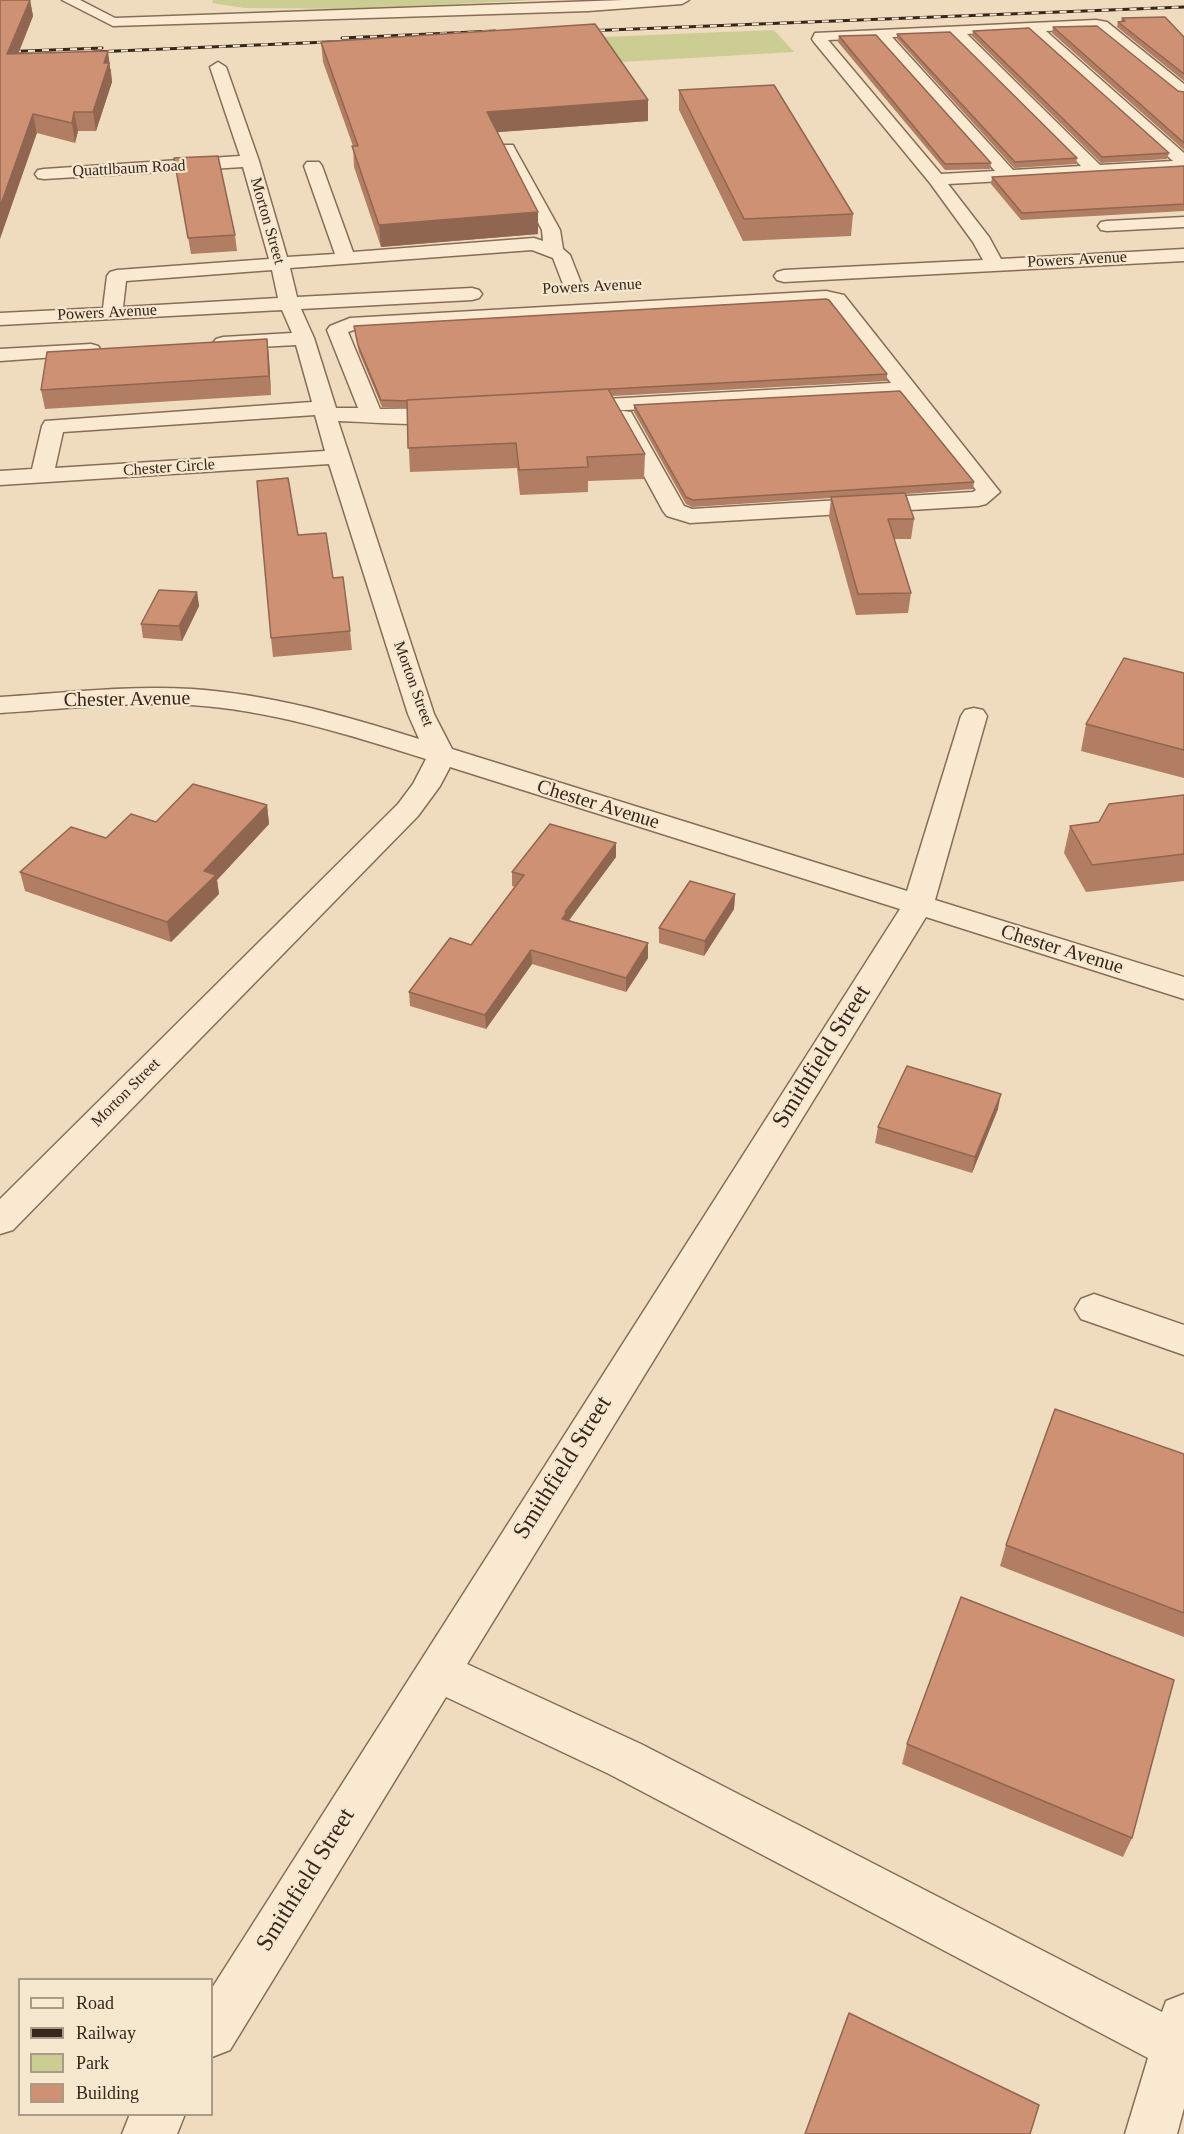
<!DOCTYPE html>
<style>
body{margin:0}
#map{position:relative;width:1184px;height:2134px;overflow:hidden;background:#efdcbf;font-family:Georgia,serif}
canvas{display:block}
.legend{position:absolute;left:18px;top:1978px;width:195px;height:138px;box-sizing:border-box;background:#f6e7cf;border:2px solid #aa9a87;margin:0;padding:8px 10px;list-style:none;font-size:18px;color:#37261c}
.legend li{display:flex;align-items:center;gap:12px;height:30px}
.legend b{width:30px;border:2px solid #aa9a87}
</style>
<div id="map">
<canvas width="1184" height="2134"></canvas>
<ul class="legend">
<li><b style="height:8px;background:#faead2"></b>Road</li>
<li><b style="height:8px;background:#37261c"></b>Railway</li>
<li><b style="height:16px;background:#cccd93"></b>Park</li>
<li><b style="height:16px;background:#ce9173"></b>Building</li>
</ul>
</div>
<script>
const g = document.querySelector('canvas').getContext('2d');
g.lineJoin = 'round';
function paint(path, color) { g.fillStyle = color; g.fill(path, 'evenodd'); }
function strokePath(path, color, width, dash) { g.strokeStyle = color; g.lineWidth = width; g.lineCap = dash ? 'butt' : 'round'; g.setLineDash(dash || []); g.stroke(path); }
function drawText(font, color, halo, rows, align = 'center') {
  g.font = font + ' Georgia,serif'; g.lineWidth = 4.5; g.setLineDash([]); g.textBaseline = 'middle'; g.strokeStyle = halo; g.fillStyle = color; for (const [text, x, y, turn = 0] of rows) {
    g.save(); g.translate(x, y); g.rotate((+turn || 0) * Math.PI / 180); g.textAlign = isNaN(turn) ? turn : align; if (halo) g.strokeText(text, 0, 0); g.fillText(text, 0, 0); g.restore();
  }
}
paint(new Path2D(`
 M213 0H537L355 9 244 8 212 3Z
 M774 30 794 52 621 62 601 37Z`), '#cccd93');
const minor = new Path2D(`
 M62 0H80L115 18 624 0H689L682 4 588 11 113 26Z
 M1096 20 1107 22 1184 84V97L1178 95 1097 29 1046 31 1184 153V171L948 184 989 237 1001 259 1184 249V261L784 282 777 280 774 276 777 272 784 270 983 260 973 242 930 183 814 42 812 39 815 33ZM1029 31 1173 161 1100 165 967 34ZM950 35 1081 166 1013 170 892 37ZM876 38 995 171 941 174 828 40Z
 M218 62 226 67 259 161 287 257 335 254 304 166 307 162H319L322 166 353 252 534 238 543 241 542 230 499 149 501 145H513L515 149 560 230 563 249 570 255 583 288 580 292H566L553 258 532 250 290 268 297 297 472 288 479 290 482 294 479 298 472 300 301 309 314 338 336 408H358L327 330 330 326 350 318 826 291 844 295 1000 492 986 504 978 506 690 523 667 516 663 511 612 417 615 412 623 411 631 412 684 506 692 509 973 492 976 490 900 395 571 413 563 412 560 407 563 402 571 401 891 383 830 304 354 330 348 332 380 409 453 408 461 409 464 414 461 419C422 428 378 422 338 421L434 714 452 749 907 891 961 716 965 710 974 708 983 710 987 716 935 900 1184 977V999L926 917 467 1664 641 1744 1162 2012 1166 2001 1184 1994V2108L1177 2134H1125L1148 2058 609 1774 446 1697 230 2050 212 2057V1988L900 909 450 767 440 786 418 816 13 1230 0 1234V1199L398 804 413 784 426 759C350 735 271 710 191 705 128 701 63 709 0 713V697C64 693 128 685 192 689 269 694 346 716 419 739L408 714 329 464 0 485V471L32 469 42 426 45 421 312 402 296 345 223 349 216 347 213 343 216 339 223 337 292 333 282 310 0 325V313L103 308 107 276 110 272 117 270 269 259 243 167 44 179 38 178 35 174 38 170 44 169 240 156 210 67ZM272 270 278 298 123 307 126 281ZM315 415 325 451 55 468 63 432Z
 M1184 217V227L1107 231 1101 230 1098 226 1101 222 1107 221Z
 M91 344 98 346 101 350 98 354 0 361V349Z
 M1094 1294 1184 1325V1355L1081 1319 1075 1309 1081 1299Z
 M130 2114H185L177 2134H122Z`);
strokePath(minor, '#886c57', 3);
paint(minor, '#faead2');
const rail = new Path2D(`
 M584 31 1184 7
 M342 38 495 31
 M0 52 102 48
 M93 52 351 41`);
strokePath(rail, '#37261c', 3);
strokePath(rail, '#f6e7cf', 2, [7]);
paint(new Path2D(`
 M0 0H30L33 16 18 54 111 69V71L112 82 96 131H78L75 143 37 133Z
 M1122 18 1184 37V81L1117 27 1118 22H1121Z
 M1053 27 1178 91 1184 92V150L1052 33Z
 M973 31 1169 153 1167 159 1101 163 972 36Z
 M897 34 1077 158 1076 164 1014 168 897 39Z
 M839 36 991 163 990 169 945 170 838 42Z
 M321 42 648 121 497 132 538 234 381 247 354 167 353 146 323 62Z
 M679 90 853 214 851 236 743 241 679 110Z
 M174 158 235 235 237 251 191 254Z
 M1184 166V211L1021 220 991 184 992 177Z
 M354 326 887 374V381L612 396 645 454 644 479 588 481V492L520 495 517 468 410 472 407 408 382 407 359 352Z
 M267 339 269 358 271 395 45 409 41 390Z
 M634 405 974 482 973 489 906 494 914 519 911 539H894L911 593 908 613 856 615 829 517 831 498 692 507 686 504 634 412Z
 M298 535 333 578 350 631 352 650 273 657 271 638Z
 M197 592 199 606 182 641 143 638 141 624Z
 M1184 673V778L1081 751 1086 724Z
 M1184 795V881L1086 892 1064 853 1070 826 1099 822Z
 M267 805 269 824 217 880 219 894 171 942 25 891 20 872 106 838 156 822Z
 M616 857 569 920 648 943V958L626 992 532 964 486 1029 410 1006 409 992 471 945 515 887 512 886V872Z
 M735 894 734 909 704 956 659 943V928Z
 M998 1109 972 1173 875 1143 878 1127Z
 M1184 1454V1637L1000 1566 1006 1545Z
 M907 1744 1132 1838 1123 1857 902 1764Z`), '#b17d63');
paint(new Path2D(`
 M30 0 33 16 11 72 7 54Z
 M108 51 112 82 96 131 93 112 104 63Z
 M648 100V121L487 133V112Z
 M74 112 78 131 75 143 72 123Z
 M33 114 37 133 0 239V207Z
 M538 212V234L381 247 379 225Z
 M267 339 269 358 271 395 269 376Z
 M197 592 199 606 182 641 179 626Z
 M267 805 269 824 217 880 219 894 171 942 167 922 204 871Z
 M616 843V857L567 923 562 919 565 912Z
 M735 894 734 909 704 956 705 941Z
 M648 943V958L626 992V978Z
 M531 950 532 964 486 1029 485 1015Z
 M1001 1094 998 1109 972 1173 975 1157Z`), '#906650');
const building = new Path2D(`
 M0 0H30L7 54 108 51 104 63H109L93 112H74L72 123 33 114 0 207Z
 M1165 17 1184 37V74L1118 22 1125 21 1122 18Z
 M595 24 648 100 487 112 538 212 379 225 352 146H358L321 42Z
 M1097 26 1178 91 1184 92V143L1053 27Z
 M1029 28 1169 153 1102 157 973 31Z
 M950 32 1077 158 1015 162 897 34Z
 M876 35 991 163 945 164 839 36Z
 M774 85 853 214 744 219 679 90Z
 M218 156 235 235 188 238 174 158Z
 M1184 166V204L1022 213 992 177Z
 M826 299 829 300 887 374 407 400V401L381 400 358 345 354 326Z
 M267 339 269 376 41 390 47 352Z
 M608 389 645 454 587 457 588 467 519 470 516 443 408 448 407 400Z
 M900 391 974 482 693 500 686 497 634 405Z
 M288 478 298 535 326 533 333 578 343 577 350 631 271 638 257 481Z
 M905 493 914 519H888L911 593 858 594 831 497Z
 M159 590 197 592 179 626 141 624Z
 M1124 658 1184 673V750L1086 724Z
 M193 784 267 805 204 871 216 875 167 922 20 872 71 827 106 838 131 814 156 822Z
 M1184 795V854L1092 865 1070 826 1099 822 1109 804Z
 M550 824 616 843 565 912H567L562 919 648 943 626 978 531 950 485 1015 409 992 450 938 471 945 524 875 512 872Z
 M690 881 735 894 705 941 659 928Z
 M907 1066 1001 1094 975 1157 878 1127Z
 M1055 1409 1184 1454V1613L1006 1545Z
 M961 1597 1174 1680 1132 1838 907 1744Z
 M849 2013 1039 2105 1030 2134H805Z`);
paint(building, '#ce9173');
strokePath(building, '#906650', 1.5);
drawText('16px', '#37261c', '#f6e7cf', [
 ["Quattlbaum Road",129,169,-3],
 ["Morton Street",267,221,74],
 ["Powers Avenue",1077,260,-3],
 ["Powers Avenue",592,287,-3],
 ["Powers Avenue",107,313,-3],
 ["Chester Circle",169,468,-4],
 ["Morton Street",413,684,70],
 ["Morton Street",126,1093,-45]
]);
drawText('20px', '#37261c', '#f6e7cf', [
 ["Chester Avenue",127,700,-1],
 ["Chester Avenue",598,805,17],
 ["Chester Avenue",1062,950,17]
]);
drawText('24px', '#37261c', '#f6e7cf', [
 ["Smithfield Street",822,1057,-58],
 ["Smithfield Street",563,1468,-58],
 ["Smithfield Street",306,1880,-58]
]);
</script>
